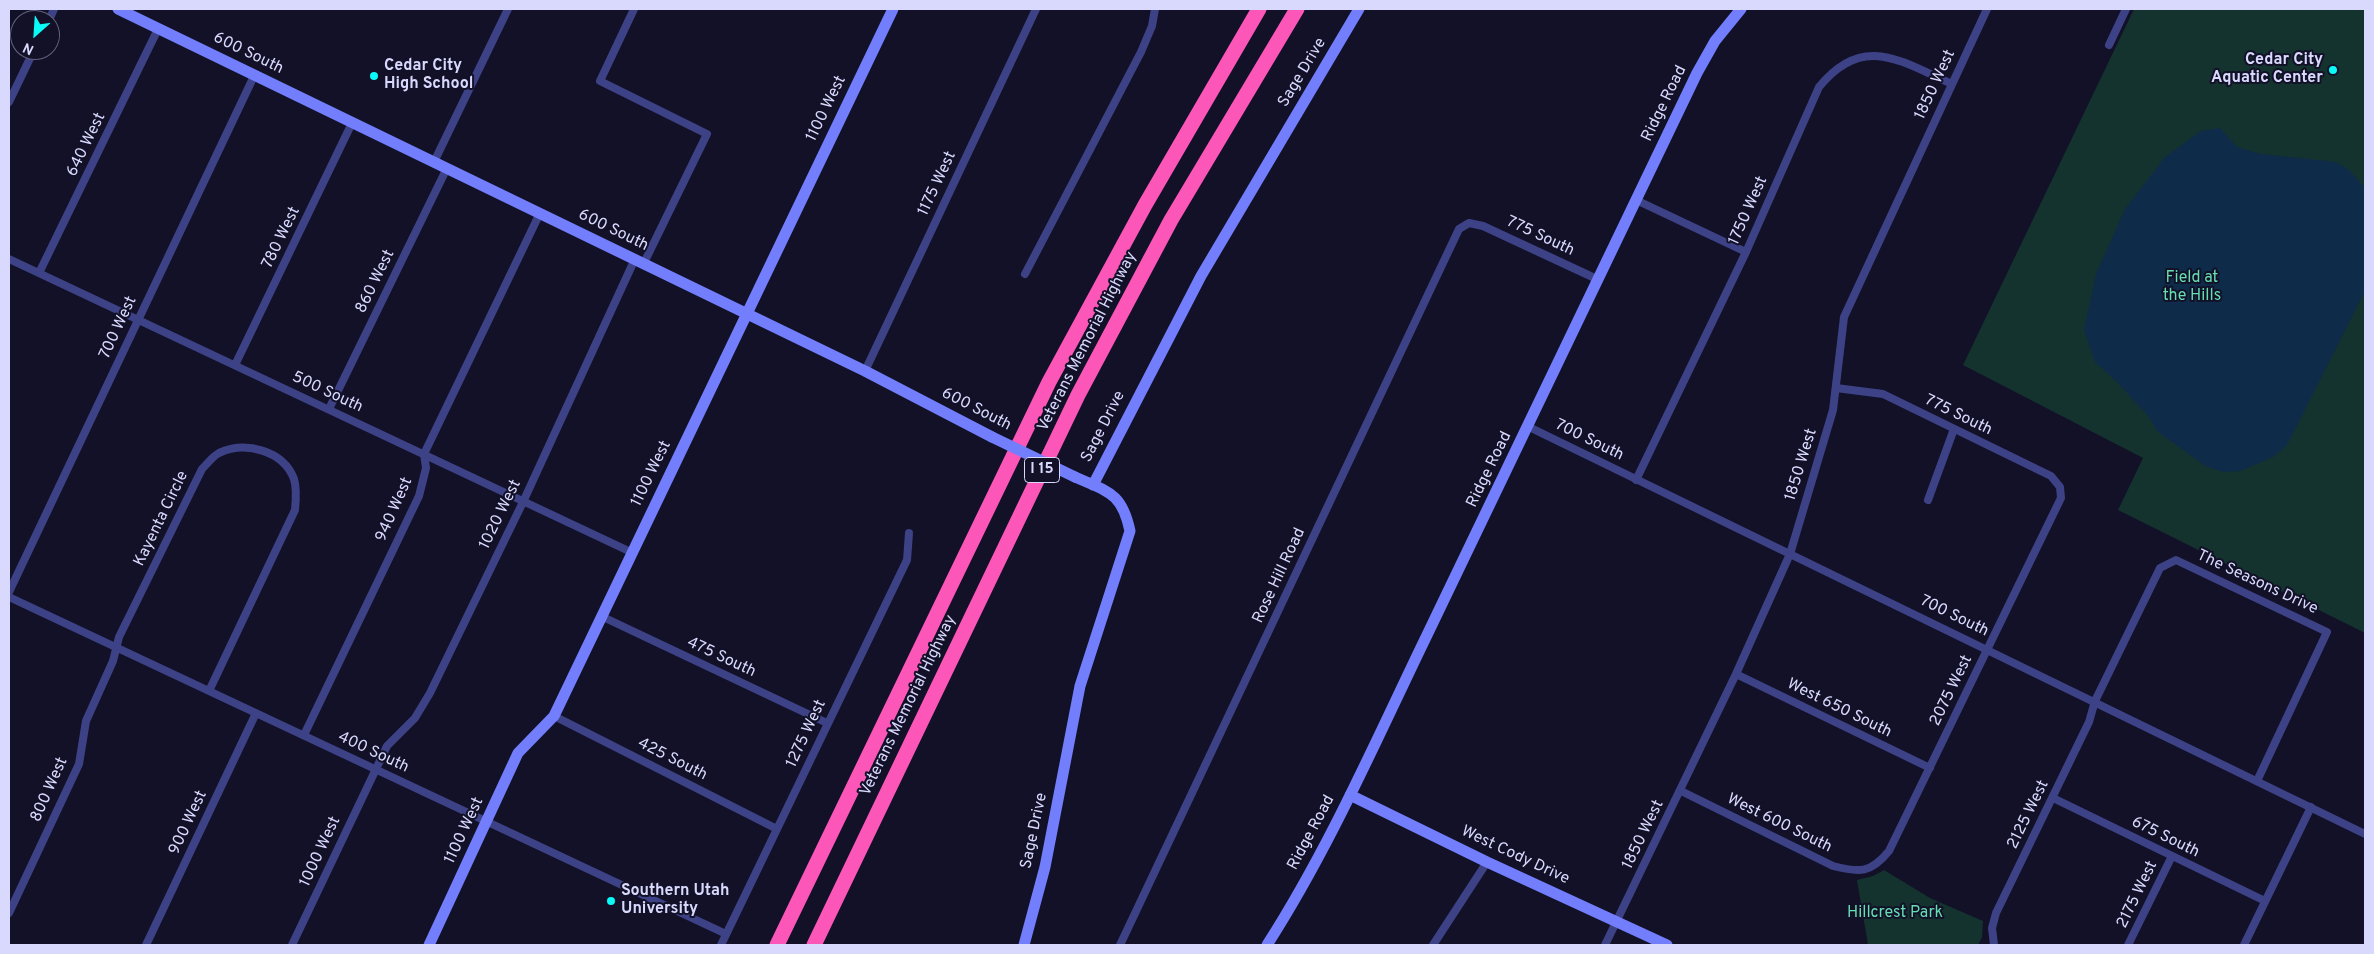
<!DOCTYPE html>
<style>
body{margin:0}
#map{position:relative;width:2374px;height:954px;overflow:hidden;background:#121128;font-family:Overpass,sans-serif}
canvas{display:block}
.frame{position:absolute;inset:0;border:10px solid #d9d9fe;pointer-events:none}
.north{position:absolute;left:10px;top:10px;width:50px;height:50px;box-sizing:border-box;background:#121128;border:1px solid #62617e;border-radius:50%;rotate:206deg;font-size:14px;font-weight:700;line-height:20px;text-align:center;color:#d9d9fe}
.north::after{content:'';display:block;margin:auto;width:18px;height:22px;background:#09faf7;clip-path:polygon(50% 0,100% 100%,50% 72%,0 100%)}
</style>
<div id="map">
<canvas width="2374" height="954"></canvas>
<div class="frame"></div>
<div class="north">N</div>
</div>
<script>
const g = document.querySelector('canvas').getContext('2d');
g.lineJoin = 'round';
function paint(path, color) { g.fillStyle = color; g.fill(path, 'evenodd'); }
function strokePath(path, color, width, dash) { g.strokeStyle = color; g.lineWidth = width; g.lineCap = dash ? 'butt' : 'round'; g.setLineDash(dash || []); g.stroke(path); }
function drawText(font, color, halo, rows, align = 'center') {
  g.font = font + ' Overpass,sans-serif'; g.lineWidth = 4; g.setLineDash([]); g.textBaseline = 'middle'; g.strokeStyle = halo; g.fillStyle = color; for (const [text, x, y, turn = 0] of rows) {
    g.save(); g.translate(x, y); g.rotate((+turn || 0) * Math.PI / 180); g.textAlign = isNaN(turn) ? turn : align; if (halo) g.strokeText(text, 0, 0); g.fillText(text, 0, 0); g.restore();
  }
}
paint(new Path2D(`
 M2134 9H2365V633L2118 510 2143 458 1963 365Z
 M1884 870 1930 898 1983 921 1982 937 1978 945H1868L1857 880 1873 876Z`), '#14322e');
paint(new Path2D(`
 M2220 128 2237 147 2261 154 2336 162 2349 170 2365 188V291L2287 445 2273 457 2240 471 2224 472 2207 467 2158 432 2148 416 2118 383 2095 362 2084 330 2096 274 2125 209 2165 157 2201 131Z`), '#0e2b4a');
strokePath(new Path2D(`
 M634 9 600 81 707 134 643 265
 M49 20 54 9
 M2109 45 2126 9
 M9 102 34 50
 M434 162 508 9
 M1636 200 1746 252
 M9 259 633 553
 M39 273 158 29
 M1025 274 1141 52 1152 26 1155 9
 M235 365 352 123
 M865 371 1036 9
 M329 409 447 168
 M1529 427 2365 834
 M1636 480 1746 252 1819 87C1863 33 1900 61 1952 84
 M1928 500 1954 429
 M9 592 254 76
 M9 597 726 934
 M603 617 827 723
 M1736 674 1930 768
 M554 716 777 829
 M304 735 419 496 426 468 424 454 540 213
 M1681 791 1833 866C1860 873 1871 873 1889 851L2061 498 2060 487 2051 476 1883 394 1836 388
 M2053 798 2265 901
 M9 913 79 764 86 721 113 661 119 637 202 469C207 464 213 456 219 453 245 441 283 450 294 479 297 489 296 500 295 510L209 691
 M146 945 256 713
 M292 945 387 746 415 718 430 693 523 502 634 261
 M721 945 907 560 909 533
 M1120 945 1459 229 1469 223 1483 226 1599 280
 M1433 945 1487 862
 M1605 945 1736 674 1790 554 1833 410 1844 317 1987 9
 M1994 945 1992 928 1996 913 2089 722 2095 701 2160 568 2176 560 2327 632 2257 781
 M2128 945 2172 856
 M2244 945 2311 807`), '#3d4286', 8);
strokePath(new Path2D(`
 M118 9 865 371 992 437
 M1093 485 1201 276 1359 9
 M1350 795 1487 862 1667 945
 M429 945 518 753 554 716 893 9
 M1024 945 1045 867 1080 686 1130 531C1122 493 1109 492 1075 477
 M1267 945C1330 847 1377 738 1428 633 1519 447 1608 260 1697 73L1715 41 1741 9`), '#727efc', 11);
strokePath(new Path2D(`
 M777 945 1049 382 1145 205 1259 9
 M814 945 1078 395 1171 220 1297 9`), '#fb56b8', 15);
strokePath(new Path2D(`
 M992 437 1075 477`), '#727efc', 11);
for (const [x, y, r, color] of [
 [2333,70,5,"#09faf7"],
 [374,76,5,"#09faf7"],
 [611,901,5,"#09faf7"]
]) { const dot = new Path2D(); dot.arc(x, y, r, 0, 2 * Math.PI); g.fillStyle = color; g.fill(dot); strokePath(dot, '#121128', 2); }
for (const [x, y, w] of [
 [1042,470,35]
]) { const box = new Path2D(); box.roundRect(x - w / 2, y - 12.5, w, 25, 4); g.fillStyle = '#121128'; g.fill(box); strokePath(box, '#d9d9fe', 1); }
drawText('bold 15px', '#d9d9fe', null, [
 ["I 15",1042,470]
]);
drawText('16px', '#d9d9fe', '#121128', [
 ["600 South",248,54,26],
 ["Sage Drive",1303,73,-59],
 ["1850 West",1936,85,-65],
 ["Ridge Road",1665,104,-64],
 ["1100 West",827,109,-64],
 ["640 West",87,145,-64],
 ["1175 West",938,184,-65],
 ["1750 West",1749,211,-66],
 ["600 South",613,231,26],
 ["775 South",1540,237,25],
 ["780 West",282,238,-64],
 ["860 West",376,282,-64],
 ["700 West",119,328,-65],
 ["Veterans Memorial Highway",1088,342,-63],
 ["500 South",327,393,25],
 ["600 South",976,410,27],
 ["775 South",1958,416,26],
 ["Sage Drive",1104,427,-63],
 ["700 South",1589,441,26],
 ["1850 West",1802,465,-73],
 ["Ridge Road",1490,470,-64],
 ["1100 West",652,474,-64],
 ["940 West",395,510,-66],
 ["1020 West",501,515,-64],
 ["Kayenta Circle",162,519,-64],
 ["Rose Hill Road",1280,576,-65],
 ["The Seasons Drive",2257,583,25],
 ["700 South",1954,617,26],
 ["475 South",721,658,25],
 ["2075 West",1952,691,-64],
 ["Veterans Memorial Highway",909,706,-64],
 ["West 650 South",1839,709,26],
 ["1275 West",807,734,-65],
 ["400 South",373,753,25],
 ["425 South",672,760,27],
 ["800 West",50,790,-66],
 ["2125 West",2029,815,-64],
 ["900 West",189,823,-65],
 ["West 600 South",1779,824,26],
 ["1100 West",465,831,-65],
 ["Sage Drive",1035,831,-78],
 ["Ridge Road",1312,833,-62],
 ["1850 West",1644,835,-64],
 ["675 South",2165,838,26],
 ["1000 West",321,852,-65],
 ["West Cody Drive",1515,856,25],
 ["2175 West",2138,895,-64]
]);
drawText('bold 16px', '#d9d9fe', '#121128', [
 ["Cedar City",2323,61,"right"],
 ["Aquatic Center",2323,79,"right"],
 ["Cedar City",384,67],
 ["High School",384,85],
 ["Southern Utah",621,892],
 ["University",621,910]
], 'left');
drawText('16px', '#65deb2', '#121128', [
 ["Field at",2192,279],
 ["the Hills",2192,297],
 ["Hillcrest Park",1895,914]
]);
</script>
